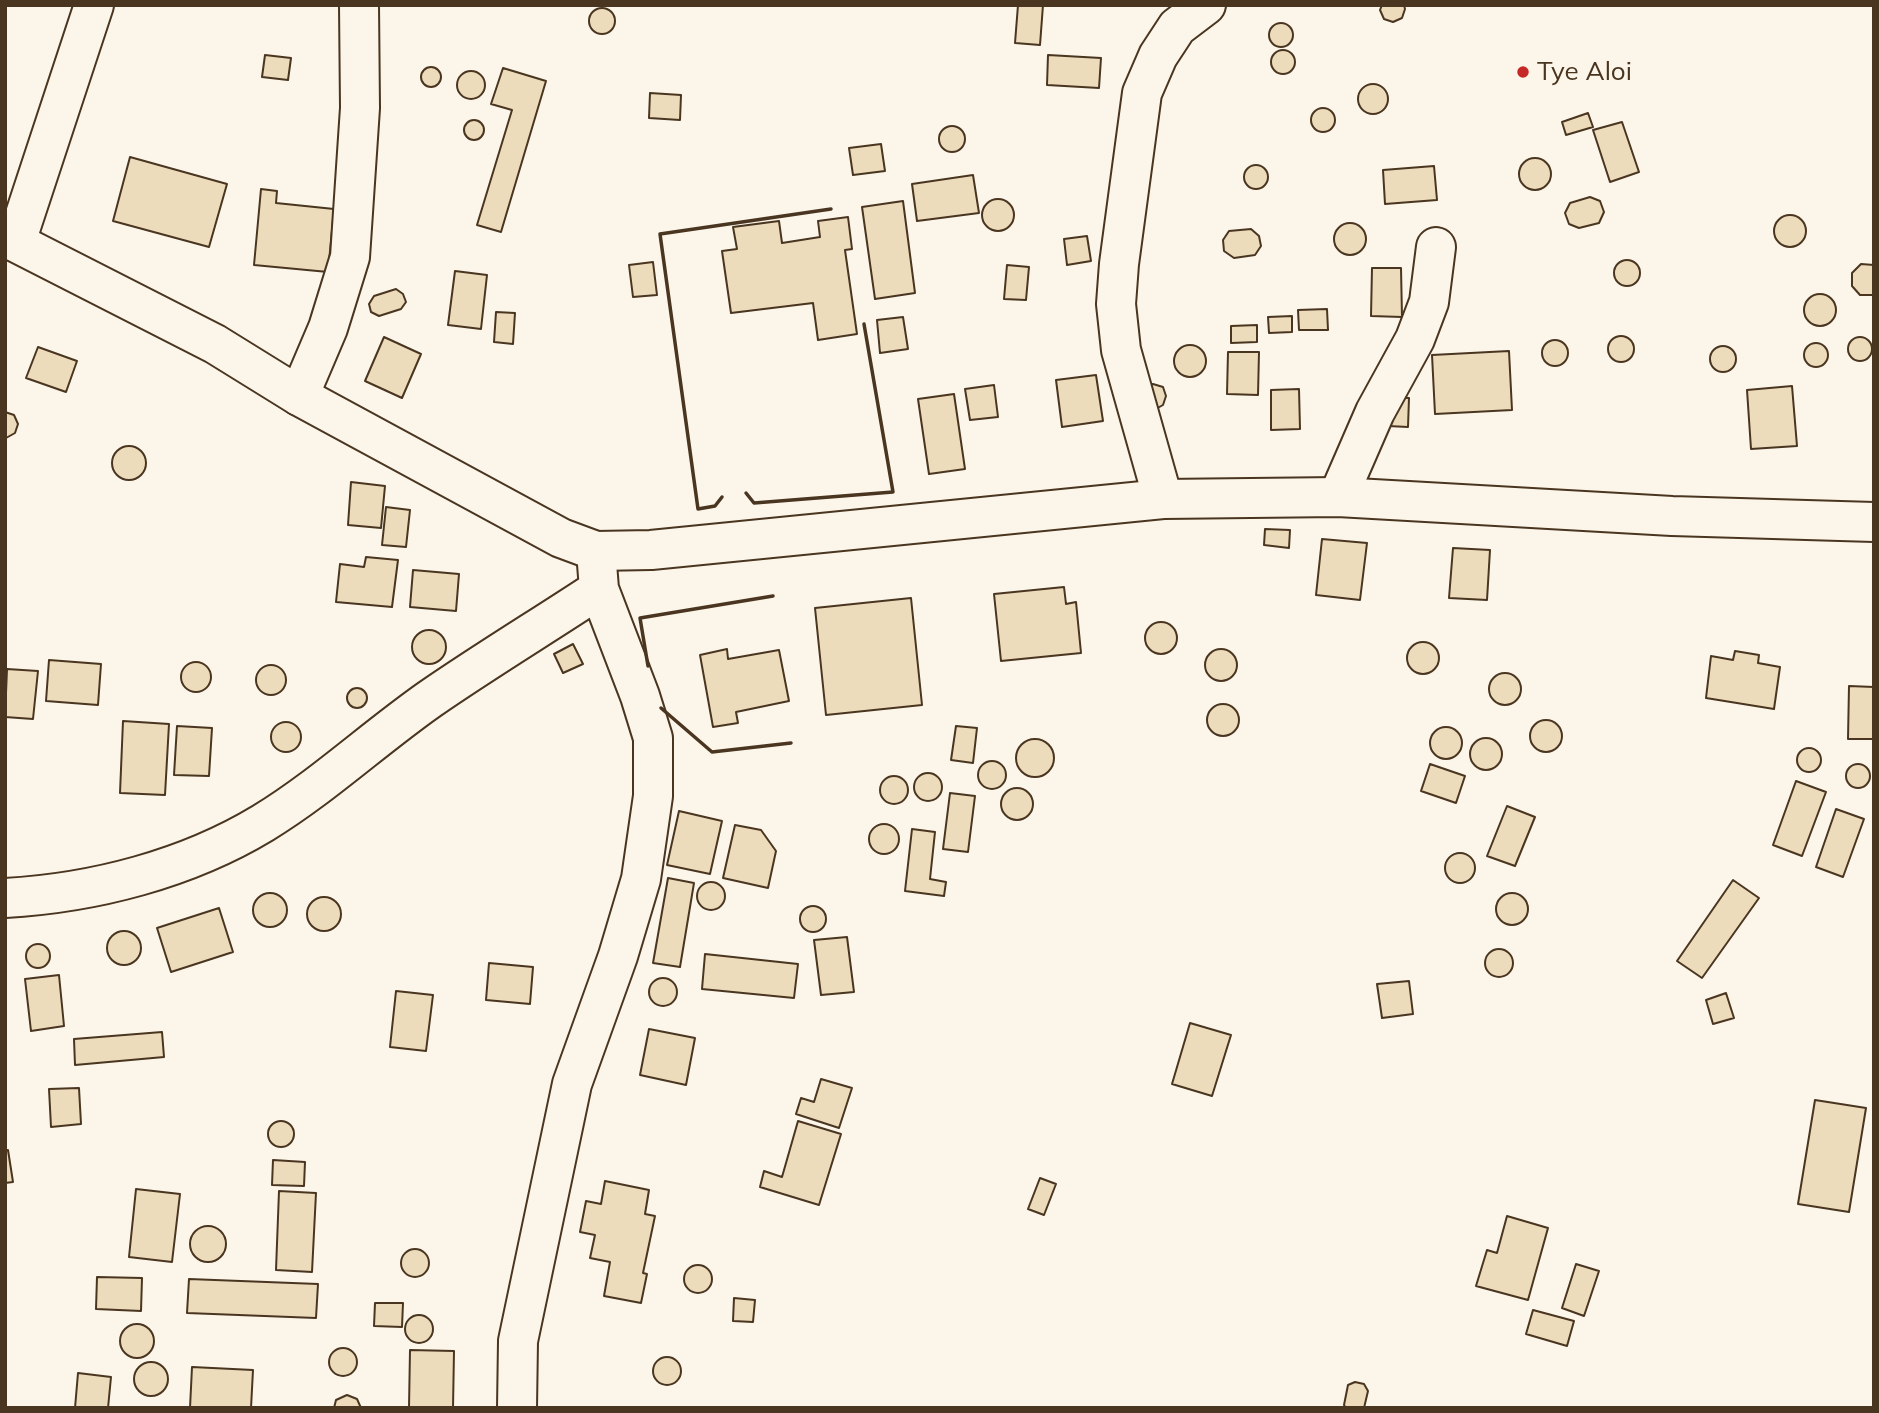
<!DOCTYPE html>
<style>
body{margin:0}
#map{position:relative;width:1879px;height:1413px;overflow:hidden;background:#fbf6e9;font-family:Mulish,sans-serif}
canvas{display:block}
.frame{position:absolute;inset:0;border:7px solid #4a3520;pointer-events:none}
</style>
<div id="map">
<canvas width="1879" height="1413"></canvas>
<div class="frame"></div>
</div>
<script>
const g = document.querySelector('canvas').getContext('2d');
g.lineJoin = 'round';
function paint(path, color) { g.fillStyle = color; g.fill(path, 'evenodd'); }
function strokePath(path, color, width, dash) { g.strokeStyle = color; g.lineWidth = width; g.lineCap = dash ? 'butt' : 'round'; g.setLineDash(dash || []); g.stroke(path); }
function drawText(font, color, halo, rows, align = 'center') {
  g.font = font + ' Mulish,sans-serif'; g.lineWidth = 5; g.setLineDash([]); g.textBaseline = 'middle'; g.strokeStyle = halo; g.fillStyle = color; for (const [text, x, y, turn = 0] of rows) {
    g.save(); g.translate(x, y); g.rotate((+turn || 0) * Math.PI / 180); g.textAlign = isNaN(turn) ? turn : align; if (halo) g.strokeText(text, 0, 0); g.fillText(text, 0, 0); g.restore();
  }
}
const building = new Path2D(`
 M1018 5H1043L1040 45 1015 43Z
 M1382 5H1404L1405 9 1402 18 1393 22 1384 19 1380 10Z
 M589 21a13 13 0 1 1 26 0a13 13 0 1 1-26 0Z
 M1269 35a12 12 0 1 1 24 0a12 12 0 1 1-24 0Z
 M1271 62a12 12 0 1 1 24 0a12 12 0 1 1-24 0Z
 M265 55 291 58 288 80 262 77Z
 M1048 55 1101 58 1099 88 1047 85Z
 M421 77a10 10 0 1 1 20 0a10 10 0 1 1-20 0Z
 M503 68 546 81 501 232 477 225 512 110 491 104Z
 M457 85a14 14 0 1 1 28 0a14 14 0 1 1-28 0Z
 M1358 99a15 15 0 1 1 30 0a15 15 0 1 1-30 0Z
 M650 93 681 95 680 120 649 118Z
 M1311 120a12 12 0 1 1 24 0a12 12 0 1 1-24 0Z
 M1588 113 1593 127 1566 135 1562 122Z
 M464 130a10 10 0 1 1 20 0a10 10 0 1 1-20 0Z
 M1622 122 1639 172 1610 182 1593 130Z
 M939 139a13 13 0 1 1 26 0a13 13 0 1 1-26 0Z
 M881 144 885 171 853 175 849 148Z
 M130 157 227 184 209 247 113 221Z
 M1519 174a16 16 0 1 1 32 0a16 16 0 1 1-32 0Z
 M1244 177a12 12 0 1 1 24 0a12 12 0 1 1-24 0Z
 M1434 166 1437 200 1385 204 1383 170Z
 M973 175 979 213 917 221 912 184Z
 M261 189 277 191 276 203 334 209 328 272 254 265Z
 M1590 197 1600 201 1604 212 1599 223 1579 228 1569 224 1565 213 1570 203Z
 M982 215a16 16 0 1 1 32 0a16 16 0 1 1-32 0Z
 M903 201 915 293 875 299 862 207Z
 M1774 231a16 16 0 1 1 32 0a16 16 0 1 1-32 0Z
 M848 217 852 249 845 250 857 334 818 340 813 303 731 313 722 251 737 249 733 227 779 221 782 243 820 237 818 221Z
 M1334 239a16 16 0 1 1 32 0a16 16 0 1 1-32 0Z
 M1251 229 1259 236 1261 246 1255 255 1234 258 1224 251 1223 240 1229 231Z
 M1087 236 1091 261 1067 265 1064 239Z
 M1614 273a13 13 0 1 1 26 0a13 13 0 1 1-26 0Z
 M653 262 657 295 633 297 629 265Z
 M1861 264 1874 265 1873 295H1860L1852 286V273Z
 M1007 265 1029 267 1026 300 1004 299Z
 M1372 268H1401L1402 317 1371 316Z
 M455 271 487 275 481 329 448 325Z
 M396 289 403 294 406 302 401 309 379 316 371 312 369 304 374 296Z
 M1804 310a16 16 0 1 1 32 0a16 16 0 1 1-32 0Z
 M1327 309 1328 330H1299L1298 310Z
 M496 312 515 313 513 344 494 342Z
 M1292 316V332L1269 333 1268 317Z
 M903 317 908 349 880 353 877 320Z
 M1257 325V342L1231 343V326Z
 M1608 349a13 13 0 1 1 26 0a13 13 0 1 1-26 0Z
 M1848 349a12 12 0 1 1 24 0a12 12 0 1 1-24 0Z
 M384 337 421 354 402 398 365 381Z
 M1542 353a13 13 0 1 1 26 0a13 13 0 1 1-26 0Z
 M1804 355a12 12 0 1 1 24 0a12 12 0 1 1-24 0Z
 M1174 361a16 16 0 1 1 32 0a16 16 0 1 1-32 0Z
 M1710 359a13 13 0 1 1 26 0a13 13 0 1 1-26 0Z
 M38 347 77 361 66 392 26 378Z
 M1509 351 1512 410 1435 414 1432 355Z
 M1228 352H1259L1258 395 1227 394Z
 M1096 375 1103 421 1062 427 1056 380Z
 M1153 384 1163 387 1166 396 1163 405 1154 410 1145 388Z
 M994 385 998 417 970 420 965 389Z
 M1792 386 1797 446 1751 449 1747 390Z
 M1299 389 1300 429 1271 430V390Z
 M954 394 965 469 929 474 918 399Z
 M1389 397 1409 398 1408 427 1388 426Z
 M5 412 14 415 18 424 15 433 6 438Z
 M112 463a17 17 0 1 1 34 0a17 17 0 1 1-34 0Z
 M351 482 385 486 381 528 348 525Z
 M386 507 410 510 406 547 382 545Z
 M1265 529 1290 530 1289 548 1264 545Z
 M1322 539 1367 543 1360 600 1316 595Z
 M1453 548 1490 550 1487 600 1449 598Z
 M366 557 398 560 392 607 336 602 340 564 364 567Z
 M413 570 459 574 456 611 410 607Z
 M1064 587 1066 604 1076 602 1081 653 1001 661 994 594Z
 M911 598 922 705 826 715 815 608Z
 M1145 638a16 16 0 1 1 32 0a16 16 0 1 1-32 0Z
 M412 647a17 17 0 1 1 34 0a17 17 0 1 1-34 0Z
 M1407 658a16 16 0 1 1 32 0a16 16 0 1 1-32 0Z
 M573 644 583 664 563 673 554 654Z
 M727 649 728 659 779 650 789 701 736 712 738 723 713 727 700 655Z
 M1205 665a16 16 0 1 1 32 0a16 16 0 1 1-32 0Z
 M1735 651 1759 655 1758 663 1780 667 1774 709 1706 698 1711 656 1733 660Z
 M49 660 101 664 98 705 46 701Z
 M181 677a15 15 0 1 1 30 0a15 15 0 1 1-30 0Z
 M256 680a15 15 0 1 1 30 0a15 15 0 1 1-30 0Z
 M7 669 38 671 33 719 5 717Z
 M1489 689a16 16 0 1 1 32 0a16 16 0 1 1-32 0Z
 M1849 686 1874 687V739H1848Z
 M347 698a10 10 0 1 1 20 0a10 10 0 1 1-20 0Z
 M1207 720a16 16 0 1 1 32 0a16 16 0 1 1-32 0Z
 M1530 736a16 16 0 1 1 32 0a16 16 0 1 1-32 0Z
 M123 721 169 724 165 795 120 793Z
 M271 737a15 15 0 1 1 30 0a15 15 0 1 1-30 0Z
 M177 726 212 728 209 776 174 775Z
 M956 726 977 728 973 763 951 760Z
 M1430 743a16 16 0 1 1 32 0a16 16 0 1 1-32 0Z
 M1470 754a16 16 0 1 1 32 0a16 16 0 1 1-32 0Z
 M1016 758a19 19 0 1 1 38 0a19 19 0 1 1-38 0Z
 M1797 760a12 12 0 1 1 24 0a12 12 0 1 1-24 0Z
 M978 775a14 14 0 1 1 28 0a14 14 0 1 1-28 0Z
 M1846 776a12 12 0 1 1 24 0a12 12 0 1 1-24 0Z
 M1430 764 1465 776 1456 803 1421 791Z
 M914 787a14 14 0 1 1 28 0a14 14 0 1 1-28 0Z
 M880 790a14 14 0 1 1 28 0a14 14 0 1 1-28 0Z
 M1796 781 1826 792 1802 856 1773 845Z
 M1001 804a16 16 0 1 1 32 0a16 16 0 1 1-32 0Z
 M950 793 975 796 968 852 943 849Z
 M1507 806 1535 817 1515 866 1487 856Z
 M1836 809 1864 819 1843 877 1816 867Z
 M679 811 722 821 710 874 667 865Z
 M869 839a15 15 0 1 1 30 0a15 15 0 1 1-30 0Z
 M735 825 761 830 776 851 768 888 723 878Z
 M912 829 935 832 930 879 946 882 944 896 905 891Z
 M1445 868a15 15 0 1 1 30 0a15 15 0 1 1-30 0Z
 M668 878 694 883 680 967 653 963Z
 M1733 880 1759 898 1702 978 1677 961Z
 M697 896a14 14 0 1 1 28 0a14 14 0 1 1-28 0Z
 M253 910a17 17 0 1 1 34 0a17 17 0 1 1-34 0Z
 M1496 909a16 16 0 1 1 32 0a16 16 0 1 1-32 0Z
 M307 914a17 17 0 1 1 34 0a17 17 0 1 1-34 0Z
 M800 919a13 13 0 1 1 26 0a13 13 0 1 1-26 0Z
 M219 908 233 952 171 972 157 928Z
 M107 948a17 17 0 1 1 34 0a17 17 0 1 1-34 0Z
 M847 937 854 992 821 995 814 940Z
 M26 956a12 12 0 1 1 24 0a12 12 0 1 1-24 0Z
 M1485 963a14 14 0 1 1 28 0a14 14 0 1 1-28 0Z
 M705 954 798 964 794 998 702 989Z
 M489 963 533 967 530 1004 486 1000Z
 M59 975 64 1026 31 1031 25 979Z
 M649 992a14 14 0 1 1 28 0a14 14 0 1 1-28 0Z
 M1409 981 1413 1014 1382 1018 1377 984Z
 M396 991 433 995 426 1051 390 1047Z
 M1726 993 1734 1018 1713 1024 1706 1000Z
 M1190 1023 1231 1035 1212 1096 1172 1084Z
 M649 1029 695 1038 686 1085 640 1075Z
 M162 1032 164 1057 75 1065 74 1039Z
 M821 1079 852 1088 839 1128 796 1114 801 1098 814 1102Z
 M79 1088 81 1124 51 1127 49 1089Z
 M1815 1100 1866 1108 1849 1212 1798 1204Z
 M268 1134a13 13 0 1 1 26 0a13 13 0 1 1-26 0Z
 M798 1121 841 1134 819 1205 760 1187 764 1171 782 1177Z
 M8 1150 13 1182 5 1183V1151Z
 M273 1160 305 1162 304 1186 272 1185Z
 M1040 1178 1056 1184 1044 1215 1028 1209Z
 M605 1181 649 1190 645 1214 655 1216 643 1273 647 1274 641 1303 604 1296 610 1262 590 1258 595 1235 580 1232 586 1201 601 1204Z
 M136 1189 180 1194 172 1262 129 1257Z
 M279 1191 316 1193 312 1272 276 1270Z
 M1507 1216 1548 1228 1528 1300 1476 1286 1487 1250 1497 1253Z
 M190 1244a18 18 0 1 1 36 0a18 18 0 1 1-36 0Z
 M401 1263a14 14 0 1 1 28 0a14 14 0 1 1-28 0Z
 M1576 1264 1599 1271 1584 1316 1562 1308Z
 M684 1279a14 14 0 1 1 28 0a14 14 0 1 1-28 0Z
 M97 1277 142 1278 141 1311 96 1309Z
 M189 1279 318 1284 316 1318 187 1313Z
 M734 1298 755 1300 753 1322 733 1321Z
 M375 1303H403L402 1327 374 1326Z
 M1533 1310 1574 1321 1567 1346 1526 1334Z
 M405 1329a14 14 0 1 1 28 0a14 14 0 1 1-28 0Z
 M120 1341a17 17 0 1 1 34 0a17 17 0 1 1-34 0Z
 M329 1362a14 14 0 1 1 28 0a14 14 0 1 1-28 0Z
 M410 1350 454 1351 453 1408H409Z
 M653 1371a14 14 0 1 1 28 0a14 14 0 1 1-28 0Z
 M134 1379a17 17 0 1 1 34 0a17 17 0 1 1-34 0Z
 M192 1367 253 1370 251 1408H190Z
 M78 1373 111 1377 108 1408H75Z
 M1355 1382 1364 1384 1368 1391 1364 1408H1346L1344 1405 1348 1385Z
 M347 1395 357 1399 361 1408H334L336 1400Z`);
paint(building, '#ecdcbc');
strokePath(building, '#4a3520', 2);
const minor = new Path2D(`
 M16 242 94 5
 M299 396 328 328 350 257 360 108 359 5
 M1338 497 1375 412 1415 339 1429 302 1436 247
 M1163 499 1121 350 1116 304 1119 264 1142 93 1158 56 1177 27 1206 5
 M5 898C94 893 187 869 263 823 322 787 373 739 430 699 485 661 543 626 599 589
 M517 1408 518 1341 572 1084 618 956 641 879 653 796V738L640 696 599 589 596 551`);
const tertiary = new Path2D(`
 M5 237 215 344 299 396 561 538 596 551 651 550 1163 499 1338 497 1672 516 1874 522`);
strokePath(minor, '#4a3520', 42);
strokePath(tertiary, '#4a3520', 42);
strokePath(minor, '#fbf6e9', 38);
strokePath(tertiary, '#fbf6e9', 38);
strokePath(new Path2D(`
 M746 493 754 503 893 492 864 324
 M722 497 715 506 698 509 660 234 831 209
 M648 666 640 618 773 596
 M661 708 712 752 791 743`), '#4a3520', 3.5);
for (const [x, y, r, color] of [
 [1523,72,7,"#c62828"]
]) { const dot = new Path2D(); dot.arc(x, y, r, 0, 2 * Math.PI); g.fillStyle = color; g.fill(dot); strokePath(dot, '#fbf6e9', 2.5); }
drawText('26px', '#4a3520', '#fbf6e9', [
 ["Tye Aloi",1537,72]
], 'left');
</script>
